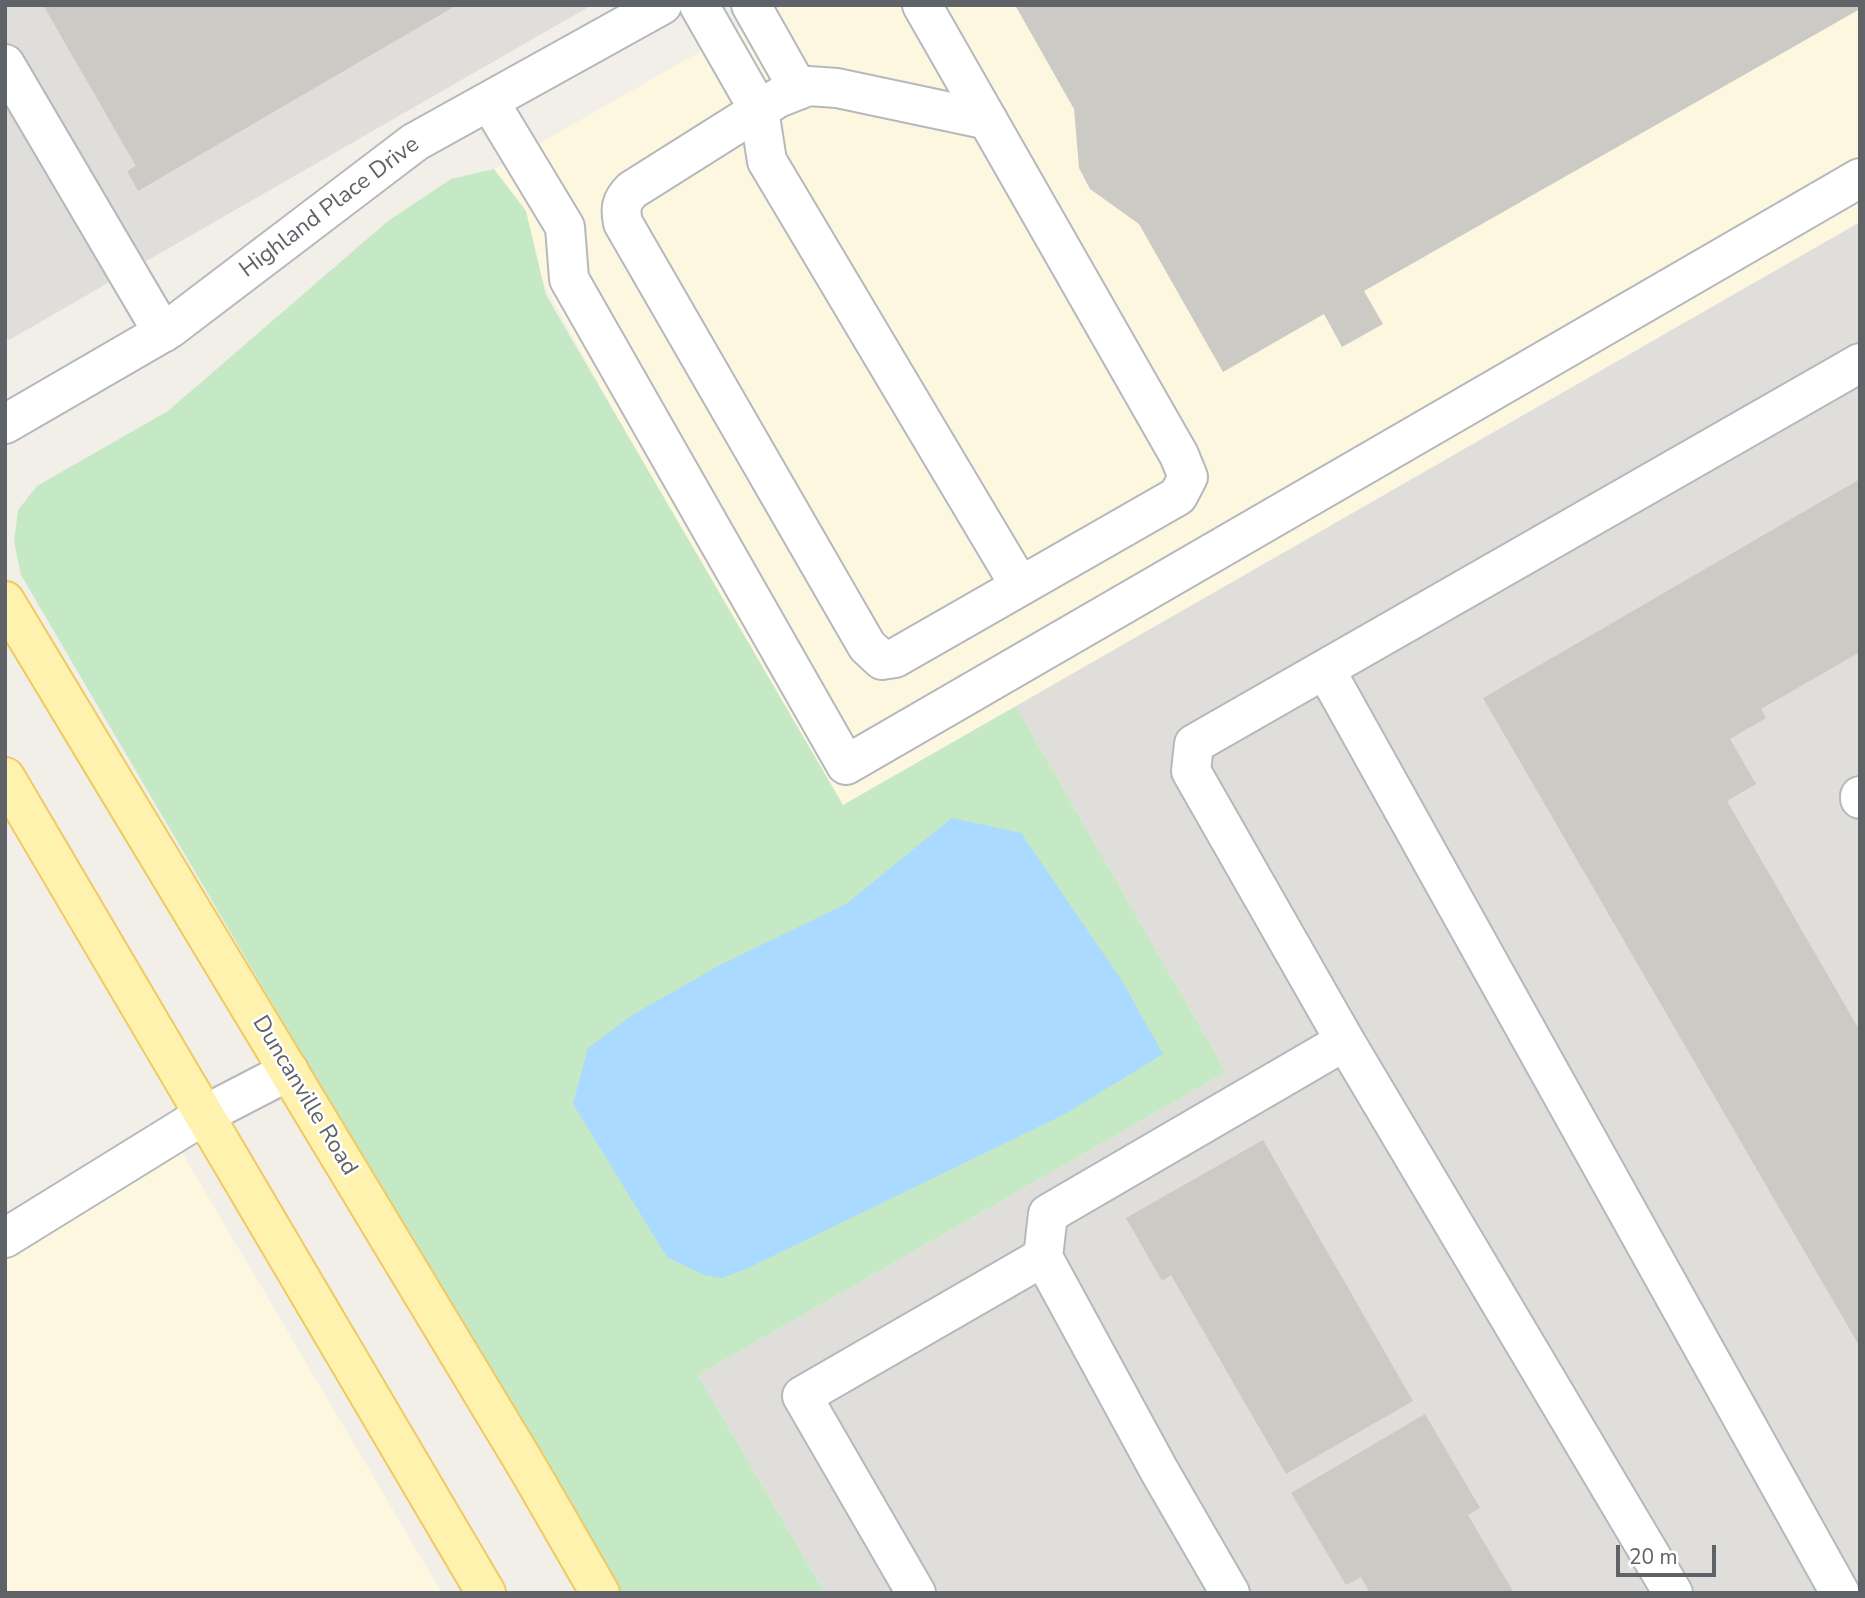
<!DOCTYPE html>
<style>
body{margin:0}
#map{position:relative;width:1865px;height:1598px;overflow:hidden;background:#f1efe8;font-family:"Nunito Sans",sans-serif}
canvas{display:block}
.frame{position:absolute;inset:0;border:7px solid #5f6368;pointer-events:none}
.scale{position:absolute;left:1616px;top:1545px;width:100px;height:32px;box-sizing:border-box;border:4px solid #5f6368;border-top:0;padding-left:9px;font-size:21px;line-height:24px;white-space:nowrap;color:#5f6368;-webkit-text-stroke:5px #fff;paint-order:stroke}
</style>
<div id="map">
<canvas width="1865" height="1598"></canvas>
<div class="frame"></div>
<div class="scale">20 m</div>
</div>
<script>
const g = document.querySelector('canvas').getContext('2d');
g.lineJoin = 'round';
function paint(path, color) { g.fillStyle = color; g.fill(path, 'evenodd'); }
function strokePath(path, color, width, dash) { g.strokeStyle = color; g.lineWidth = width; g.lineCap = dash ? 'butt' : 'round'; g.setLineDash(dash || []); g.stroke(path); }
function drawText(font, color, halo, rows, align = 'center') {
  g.font = font + ' "Nunito Sans",sans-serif'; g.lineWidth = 5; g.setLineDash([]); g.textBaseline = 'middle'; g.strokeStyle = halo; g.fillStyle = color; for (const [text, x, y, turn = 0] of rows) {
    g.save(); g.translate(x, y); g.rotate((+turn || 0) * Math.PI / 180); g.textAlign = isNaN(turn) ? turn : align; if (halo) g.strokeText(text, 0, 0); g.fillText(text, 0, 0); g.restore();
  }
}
paint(new Path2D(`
 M782 5H1860V1593H625L834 811 484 175Z
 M177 1144 442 1593H5V1244Z`), '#fef7e0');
paint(new Path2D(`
 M5 5H592L9 340 5 335Z
 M1860 222V1593H825L698 1375 1226 1072 1016 706Z`), '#e0deda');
paint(new Path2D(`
 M494 169 526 211 546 295 843 805 1016 706 1226 1072 698 1375 825 1593H618L21 575 14 542 18 510 37 486 168 411 388 221 451 179Z`), '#c5e8c5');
paint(new Path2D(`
 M952 818 1021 833 1122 981 1163 1054 1065 1114 746 1269 722 1278 704 1275 667 1257 573 1104 588 1048 634 1014 720 965 846 904Z`), '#aadaff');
paint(new Path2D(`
 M43 5H457L138 191 127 171 136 166Z
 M1015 5H1860V9L1364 291 1383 324 1342 347 1324 314 1223 372 1139 224 1090 189 1079 168 1074 109Z
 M1860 479V652L1761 709 1766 718 1730 739 1756 784 1727 801 1860 1031V1347L1483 698Z
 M1263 1140 1413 1401 1286 1474 1171 1275 1162 1281 1126 1218Z
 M1425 1414 1480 1508 1468 1515 1514 1593H1370L1361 1577 1346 1585 1291 1493Z`), '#cccac5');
const minor = new Path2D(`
 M699 5 759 110 767 161 1020 586
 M751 5 799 90
 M922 5 1179 455 1188 477 1178 496 895 658 882 660 867 646 623 223C620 208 621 201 632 190L778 98 808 86 837 88 988 120
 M5 64 163 333
 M489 101 565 227 569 279 846 765 1860 178
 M5 424 169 329 415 142 662 5
 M1325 669 1840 1593
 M1860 796V799
 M5 1238 204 1115 289 1071
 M916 1593 802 1396 1043 1257
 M1230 1593 1160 1472 1043 1257 1048 1214 1345 1041
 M1673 1593 1345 1041 1191 771 1194 744 1860 363`);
const major = new Path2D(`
 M5 601 529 1470 600 1593
 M5 777 486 1593`);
strokePath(minor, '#b5b8bc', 42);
strokePath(major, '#f2c960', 42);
strokePath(minor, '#fff', 38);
strokePath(major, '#fff2af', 38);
drawText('23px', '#5f6368', '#fff', [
 ["Highland Place Drive",330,208,-37],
 ["Duncanville Road",304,1096,59]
]);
</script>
